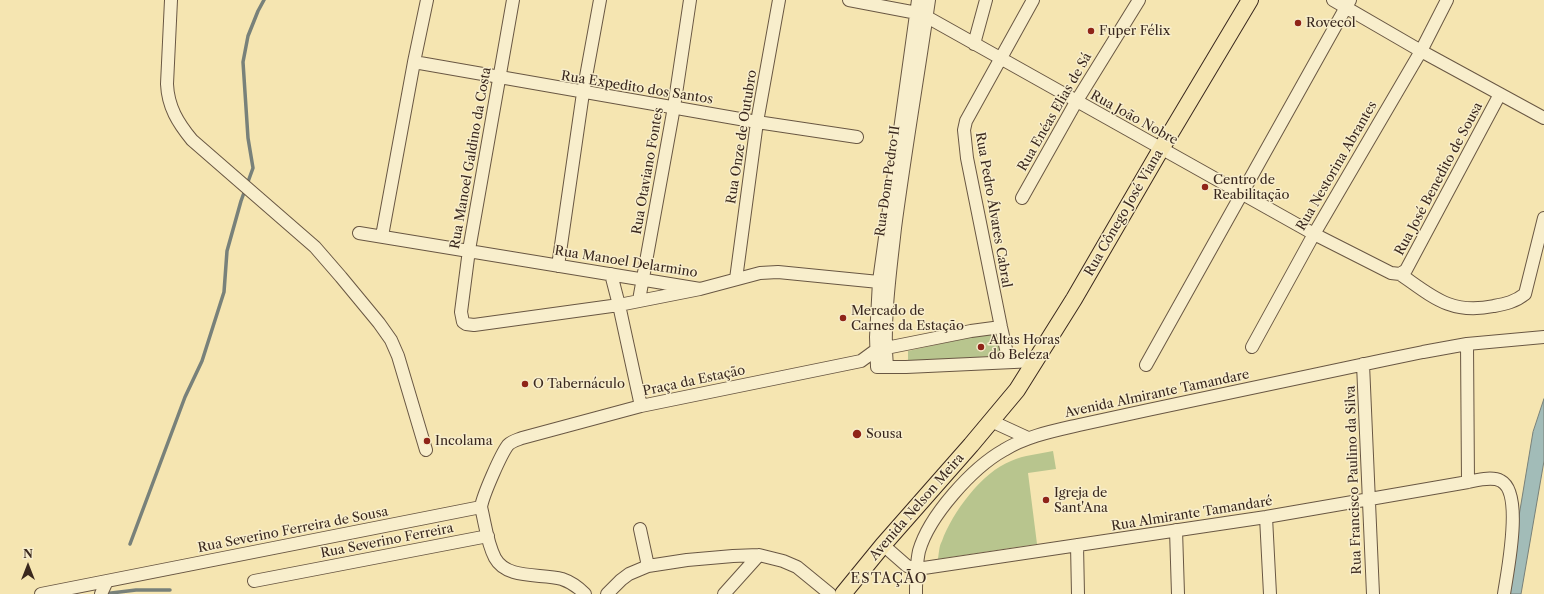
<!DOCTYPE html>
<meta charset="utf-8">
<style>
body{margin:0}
#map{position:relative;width:1544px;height:594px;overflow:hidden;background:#f5e5b1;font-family:"Libre Caslon Text",serif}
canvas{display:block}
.north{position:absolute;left:8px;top:546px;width:40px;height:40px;-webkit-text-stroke:3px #f8eecc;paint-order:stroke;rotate:0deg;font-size:11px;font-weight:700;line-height:16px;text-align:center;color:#3a281e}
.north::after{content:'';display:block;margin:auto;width:14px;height:18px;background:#3a281e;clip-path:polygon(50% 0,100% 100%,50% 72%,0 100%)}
</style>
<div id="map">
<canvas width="1544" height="594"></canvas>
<div class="north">N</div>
</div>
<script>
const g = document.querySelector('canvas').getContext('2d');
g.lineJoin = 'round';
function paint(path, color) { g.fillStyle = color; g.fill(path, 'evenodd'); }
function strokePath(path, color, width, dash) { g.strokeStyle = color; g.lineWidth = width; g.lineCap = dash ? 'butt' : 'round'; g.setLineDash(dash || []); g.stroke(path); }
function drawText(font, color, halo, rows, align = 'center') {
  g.font = font + ' "Libre Caslon Text",serif'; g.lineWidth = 3; g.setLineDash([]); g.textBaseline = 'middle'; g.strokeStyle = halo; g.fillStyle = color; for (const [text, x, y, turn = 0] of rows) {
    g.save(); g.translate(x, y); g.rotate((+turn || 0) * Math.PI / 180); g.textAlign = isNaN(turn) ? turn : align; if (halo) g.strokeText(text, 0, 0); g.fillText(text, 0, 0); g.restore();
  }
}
paint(new Path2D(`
 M989 333H996L1003 350 996 356 908 361V351Z
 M1053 451 1056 469 1028 473 1037 544 938 559C939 553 939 546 942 541 952 513 982 472 1011 461 1024 455 1039 454 1053 451Z`), '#b8c58e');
const water = new Path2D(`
 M1544 399V461L1521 594H1506L1533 432Z`);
paint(water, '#a2bcb8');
strokePath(water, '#78817a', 1);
strokePath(new Path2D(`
 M130 544 185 397 202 361 224 292 227 251 241 201 253 168 248 138 243 62 248 36 258 11 264 0
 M103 594 136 590H170`), '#78817a', 3.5);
const minor = new Path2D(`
 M171 0 167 84C168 107 178 123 192 140L315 247 341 277 379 323 391 340 398 356 426 450
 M513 0 469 250 461 312 463 322 466 324 474 325 619 305 700 289
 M849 0 917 13 927 17 1314 234 1391 273 1400 274
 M1333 0 1421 51 1544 118
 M974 44 986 0
 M414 62 757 122 857 137
 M1022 198 1076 102 1139 0
 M359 233 700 289 760 273 778 272 889 283
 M382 236 414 62 427 0
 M558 266 583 93 600 0
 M611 274 619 305 641 406
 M1400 274C1433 297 1451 315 1494 306 1505 304 1515 302 1525 294L1544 218
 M1400 274 1406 270 1500 94
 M736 279 757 122 779 0
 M639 300 674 107 690 0
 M1467 344 1468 482
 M1252 347 1314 234 1421 51 1447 0
 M1009 362 1001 327 967 158 964 130 966 121 1033 0
 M1363 364 1373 594
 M1146 365 1350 0
 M877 367 876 337 879 281 918 0
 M879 367H906L1035 361
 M887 367C883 321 890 274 895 228 905 152 918 76 929 0
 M991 421 1028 438
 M481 507C485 523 487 543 495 558 507 580 541 573 562 579 571 582 579 588 585 594
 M1266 517 1270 594
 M640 529 648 566
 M1176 530 1178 594
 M883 545 907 566 917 569 1266 517 1468 482C1478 480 1492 476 1501 481 1524 493 1507 573 1504 594
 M1077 545 1078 594
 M254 581 488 536
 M41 594 481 507C483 495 501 454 508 445 512 441 517 440 522 438L641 406 861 361 876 350 971 331 1001 327
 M101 594 107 581
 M607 594 621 580 629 574 648 566 687 560 733 556 759 555 783 561 797 567 830 594
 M724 594 759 555
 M916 594C916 580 916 565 919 551 929 516 972 468 1004 450 1027 436 1053 431 1079 425 1102 420 1125 415 1148 410 1239 391 1331 371 1423 352L1467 344 1544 337`);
const major = new Path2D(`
 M843 594 883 545 971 445 1017 390 1074 299 1161 149 1250 0`);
strokePath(minor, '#695743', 14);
strokePath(major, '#3a281e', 18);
strokePath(minor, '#f8eecc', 12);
strokePath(major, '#f5e5b1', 16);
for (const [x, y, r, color] of [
 [1298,23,4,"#8f2418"],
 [1091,31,4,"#8f2418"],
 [1205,187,4,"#8f2418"],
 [843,318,4,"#8f2418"],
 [981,347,4,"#8f2418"],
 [525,384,4,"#8f2418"],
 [857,434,5,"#8f2418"],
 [427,441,4,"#8f2418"],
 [1046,500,4,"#8f2418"]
]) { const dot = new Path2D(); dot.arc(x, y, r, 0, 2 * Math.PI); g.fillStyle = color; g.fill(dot); strokePath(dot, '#f8eecc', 1.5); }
drawText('13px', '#3a281e', '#f8eecc', [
 ["Rovecol",1306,23],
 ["Fuper Félix",1099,31],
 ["Centro de",1213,180],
 ["Reabilitação",1213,195],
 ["Mercado de",851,311],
 ["Carnes da Estação",851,326],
 ["Altas Horas",989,340],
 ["do Beleza",989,355],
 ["O Tabernáculo",533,384],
 ["Sousa",866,434],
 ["Incolama",435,441],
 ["Igreja de",1054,493],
 ["Sant'Ana",1054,508]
], 'left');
drawText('13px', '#3a281e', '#f8eecc', [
 ["Rua Expedito dos Santos",637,88,9],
 ["Rua Enéas Elias de Sá",1055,112,-60],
 ["Rua João Nobre",1134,118,29],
 ["Rua Onze de Outubro",742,137,-81],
 ["Rua Manoel Galdino da Costa",471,158,-80],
 ["Rua Nestorina Abrantes",1337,166,-60],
 ["Rua Otaviano Fontes",648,171,-80],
 ["Rua José Benedito de Sousa",1439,179,-62],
 ["Rua Dom Pedro II",888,181,-82],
 ["Rua Pedro Álvares Cabral",993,210,80],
 ["Rua Cônego José Viana",1124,213,-60],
 ["Rua Manoel Delarmino",626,262,9],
 ["Praça da Estação",694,381,-12],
 ["Avenida Almirante Tamandare",1157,394,-12],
 ["Rua Francisco Paulino da Silva",1354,480,-92],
 ["Avenida Nelson Meira",917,507,-49],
 ["Rua Almirante Tamandaré",1192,514,-9],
 ["Rua Severino Ferreira de Sousa",293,530,-11],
 ["Rua Severino Ferreira",387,541,-11]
]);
g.letterSpacing = '1px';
drawText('14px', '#3a281e', '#f8eecc', [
 ["ESTAÇÃO",889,579]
]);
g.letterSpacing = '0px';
</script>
